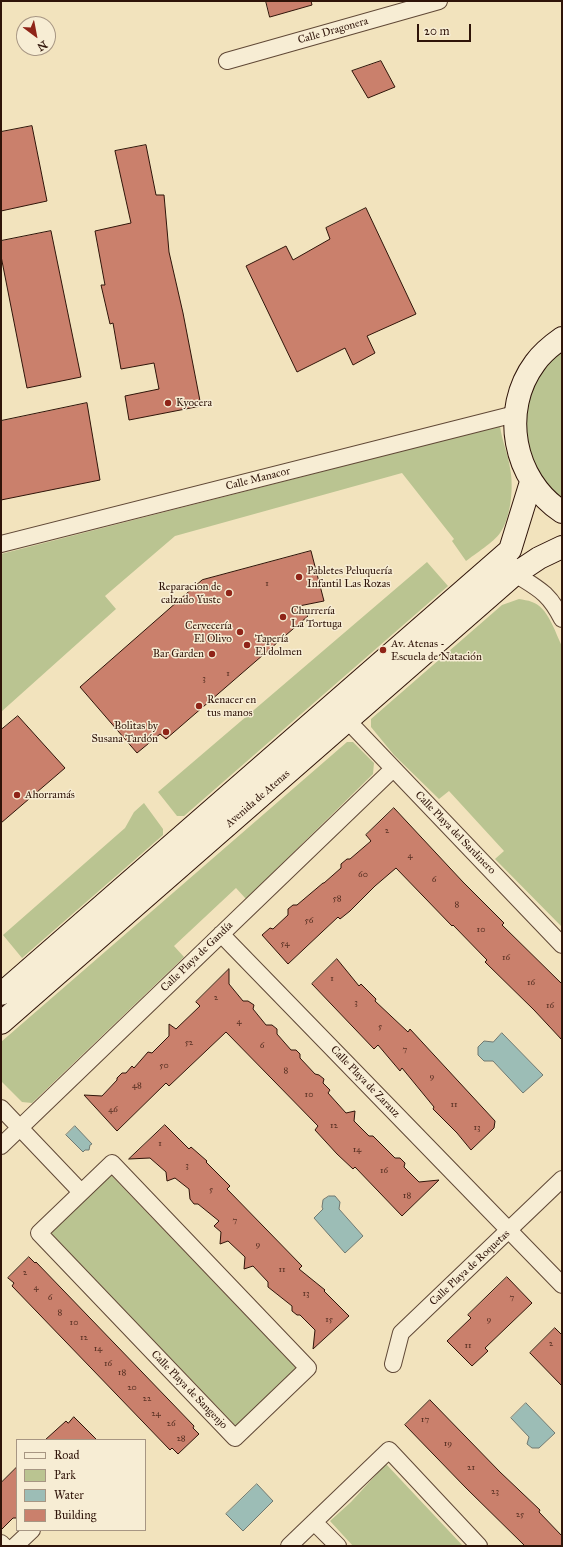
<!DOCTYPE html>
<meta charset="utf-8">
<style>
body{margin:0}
#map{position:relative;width:563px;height:1547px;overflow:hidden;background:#f2e3bd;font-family:"IM FELL Great Primer",serif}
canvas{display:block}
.frame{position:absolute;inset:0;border:2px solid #2f1409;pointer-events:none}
.legend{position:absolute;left:16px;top:1439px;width:130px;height:92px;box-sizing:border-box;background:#f7edd4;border:1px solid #a79683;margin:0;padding:5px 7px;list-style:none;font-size:12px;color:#2f1409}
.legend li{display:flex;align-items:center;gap:8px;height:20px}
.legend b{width:20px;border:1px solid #a79683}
.north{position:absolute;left:16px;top:16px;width:40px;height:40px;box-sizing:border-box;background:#f7edd4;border:1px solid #a79683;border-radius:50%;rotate:148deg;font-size:11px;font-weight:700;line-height:16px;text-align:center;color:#2f1409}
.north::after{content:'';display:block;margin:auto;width:14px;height:18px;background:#8f2418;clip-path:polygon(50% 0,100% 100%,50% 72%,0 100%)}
.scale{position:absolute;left:417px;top:24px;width:54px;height:18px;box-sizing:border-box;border:2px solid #2f1409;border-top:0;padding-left:5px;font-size:12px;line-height:14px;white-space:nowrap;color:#2f1409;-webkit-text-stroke:3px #f7edd4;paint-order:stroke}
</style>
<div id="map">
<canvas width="563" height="1547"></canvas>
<div class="frame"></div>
<ul class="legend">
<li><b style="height:5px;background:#f7edd4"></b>Road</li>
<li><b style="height:11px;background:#bac491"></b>Park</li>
<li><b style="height:11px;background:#9cbdb6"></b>Water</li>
<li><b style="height:11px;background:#ca806c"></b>Building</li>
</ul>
<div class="north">N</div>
<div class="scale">20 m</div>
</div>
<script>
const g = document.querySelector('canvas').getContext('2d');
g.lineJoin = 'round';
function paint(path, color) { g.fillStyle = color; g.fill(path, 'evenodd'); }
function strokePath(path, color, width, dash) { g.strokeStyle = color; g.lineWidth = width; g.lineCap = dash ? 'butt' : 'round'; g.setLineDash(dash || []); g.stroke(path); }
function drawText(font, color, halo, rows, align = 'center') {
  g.font = font + ' "IM FELL Great Primer",serif'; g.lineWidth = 3; g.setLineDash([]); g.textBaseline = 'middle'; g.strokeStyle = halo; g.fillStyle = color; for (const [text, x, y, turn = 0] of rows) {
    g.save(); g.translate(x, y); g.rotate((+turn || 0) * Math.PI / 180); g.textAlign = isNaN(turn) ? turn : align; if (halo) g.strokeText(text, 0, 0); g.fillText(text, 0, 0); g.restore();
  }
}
paint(new Path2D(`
 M562 350V501C554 492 544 483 537 473 534 468 533 461 531 455 516 413 531 379 562 350Z
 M500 426C502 441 508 454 510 468 514 486 511 518 500 533 494 542 475 554 466 561L452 541 454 539 402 473 175 536 105 596 116 609 1 712V554Z
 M427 562 448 586 184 816H177L158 792Z
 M519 599C523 600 528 600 532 602 548 607 555 632 562 646V927L495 859 504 851 449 791 439 799 394 755 371 727V719L502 605Z
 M347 742H353L374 763 373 774 246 899 236 888 174 946 184 957 32 1103 22 1102 1 1081V1042Z
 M144 803 163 829V835L22 958 3 935 125 828 134 812Z
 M111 1175 296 1368 236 1426 51 1233Z
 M386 1464 463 1546H353L330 1521 351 1502Z`), '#bac491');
const water = new Path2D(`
 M502 1033 543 1075 523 1093 493 1061H484L478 1055V1047L484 1041 493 1042Z
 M75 1126 92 1144 90 1145 89 1150H85L83 1152 66 1135Z
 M329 1196H335L340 1202 339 1209 363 1236 345 1253 314 1218 323 1209 322 1207 323 1200Z
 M526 1403 555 1433 539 1448H532L527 1444 529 1437 511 1418Z
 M257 1484 273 1501 243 1531 226 1514Z`);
paint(water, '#9cbdb6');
strokePath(water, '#707971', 1);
const building = new Path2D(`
 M266 1H311L312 5 270 17Z
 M381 61 395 87 368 98 352 71Z
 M32 126 47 201 1 211V132Z
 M146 145 156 195H164L169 252 183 313 201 406 129 420 125 396 159 389 154 363 121 369 113 323 110 324 101 285H105L95 231 131 223 115 151Z
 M366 208 416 314 367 336 375 353 353 365 345 348 297 372 246 266 286 246 293 260 330 239 326 228Z
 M51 231 81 377 27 388 1 256V241Z
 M87 403 100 480 1 500V421Z
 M311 551 324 601 299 606 308 616 166 739 160 734 137 753 80 687 202 580Z
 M18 716 65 768 1 823V730Z
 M394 808 463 882 504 923 502 925 562 984V1040L534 1010 485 962 487 960 453 925 452 926 396 868 375 886 350 911 340 919 338 917 322 932 288 964 262 935 270 928 273 929 288 915V909L293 905H297L323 883H324L341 868V864L347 859H350L371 841 366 835Z
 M337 959 359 986 361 984 376 999 375 1001 408 1032 410 1029 495 1121 494 1128 471 1150 457 1133 433 1109 434 1107 402 1068 400 1071 378 1045 374 1049 312 984Z
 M229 969V984L243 1001H248L254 1005 253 1009 266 1025H272L277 1029V1034L291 1050H296L300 1054V1058L315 1074 319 1075 324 1079 323 1083 330 1090 328 1093 346 1113 355 1111 354 1121 369 1136H373L395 1158H400L405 1163 404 1167 419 1182 439 1180 402 1216 355 1167 353 1169 337 1154 315 1130 318 1126 226 1032 169 1086 166 1083 117 1131 84 1095 102 1096 117 1080V1078L122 1073H126L132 1066 134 1068 148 1052 152 1053 169 1036V1024L176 1029 200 1006 196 1002Z
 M165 1125 189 1149 191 1147 207 1161 206 1162 230 1186 227 1189 302 1266 299 1269 325 1290 324 1291 349 1316 313 1349 315 1330 300 1315H297L292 1311V1306L268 1287V1282L253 1266 244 1269 245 1257 228 1241 220 1244 221 1232 214 1226 219 1221 198 1204H194L190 1199 189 1189 175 1178 167 1181 166 1172 150 1158 129 1159Z
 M29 1257 35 1263 36 1262 194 1426 193 1428 199 1434 178 1454 172 1448 170 1450 12 1286 14 1283 8 1278Z
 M507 1277 532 1303 485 1348 488 1351 472 1366 447 1341 471 1318 468 1315Z
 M555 1328 562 1335V1386L530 1353Z
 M430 1400 500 1472 540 1510 539 1512 562 1536V1546H525L466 1488 405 1425Z
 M74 1417 97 1440H45L66 1421 68 1423Z
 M17 1467V1518H13L1 1530V1483Z`);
paint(building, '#ca806c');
strokePath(building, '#2f1409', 1);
const minor = new Path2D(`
 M227 61 439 1
 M1 544 515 414
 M512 565 515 574C539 589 549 593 562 619
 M348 721 562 945
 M221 934 562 1285
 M1 1108 81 1192
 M1 1146 393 769
 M112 1163 308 1368 235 1438 39 1233Z
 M393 1364 401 1333 562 1179
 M1 1543 4 1546
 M15 1546 32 1530
 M289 1546 314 1522
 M338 1546 314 1522 389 1450 479 1546`);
const secondary = new Path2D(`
 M562 338C552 345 542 353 535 363 500 410 513 480 562 512
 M1 994 510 550 531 482
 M1 1023 515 574 539 558 562 547`);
strokePath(minor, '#604836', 18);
strokePath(secondary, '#2f1409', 24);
strokePath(minor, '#f7edd4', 16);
strokePath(secondary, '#f7edd4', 22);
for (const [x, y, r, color] of [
 [168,403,4,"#8f2418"],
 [299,577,4,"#8f2418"],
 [229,593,4,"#8f2418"],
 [283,617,4,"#8f2418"],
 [240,632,4,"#8f2418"],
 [247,645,4,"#8f2418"],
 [383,650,4,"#8f2418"],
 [212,654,4,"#8f2418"],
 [199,706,4,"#8f2418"],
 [166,732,4,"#8f2418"],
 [17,795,4,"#8f2418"]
]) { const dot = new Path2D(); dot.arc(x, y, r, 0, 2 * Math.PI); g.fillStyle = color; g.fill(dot); strokePath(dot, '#f7edd4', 1.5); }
drawText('9px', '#562f22', null, [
 ["1",267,584],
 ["1",228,674],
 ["3",204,679],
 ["2",387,831],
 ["4",410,856],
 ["60",363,875],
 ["6",434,880],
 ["58",337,899],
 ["8",457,905],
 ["56",309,921],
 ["10",481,930],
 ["54",285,944],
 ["16",506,958],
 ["1",332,979],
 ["16",531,983],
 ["2",216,998],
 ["3",356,1003],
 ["16",550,1006],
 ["4",239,1022],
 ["5",380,1027],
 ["52",189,1043],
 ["6",262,1046],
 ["7",405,1050],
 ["50",164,1066],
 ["8",286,1071],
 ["9",432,1077],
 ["48",137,1086],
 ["10",309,1095],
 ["11",454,1105],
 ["46",113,1110],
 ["12",334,1126],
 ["13",477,1128],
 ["1",160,1144],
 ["14",357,1150],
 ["3",187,1166],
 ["16",384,1171],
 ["5",211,1190],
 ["18",407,1196],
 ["7",235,1221],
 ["9",258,1245],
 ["11",282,1270],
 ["2",25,1273],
 ["4",36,1288],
 ["13",306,1294],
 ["6",50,1298],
 ["7",512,1298],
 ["8",60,1313],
 ["15",329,1320],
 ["9",489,1320],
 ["10",74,1323],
 ["12",84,1338],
 ["2",551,1344],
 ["11",468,1346],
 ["14",98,1349],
 ["16",108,1364],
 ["18",122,1373],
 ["20",132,1388],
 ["22",147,1399],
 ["24",156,1414],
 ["17",425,1420],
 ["26",171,1424],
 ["28",181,1439],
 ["19",448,1444],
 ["21",471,1468],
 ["23",495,1492],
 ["25",520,1515]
]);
drawText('11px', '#2f1409', '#f7edd4', [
 ["Calle Dragonera",333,31,-16],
 ["Calle Manacor",258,479,-14],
 ["Avenida de Atenas",258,799,-41],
 ["Calle Playa del Sardinero",455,833,46],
 ["Calle Playa de Gandía",197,957,-44],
 ["Calle Playa de Zarauz",365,1082,46],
 ["Calle Playa de Roquetas",470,1268,-43],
 ["Calle Playa de Sangenjo",189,1390,46]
]);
drawText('11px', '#2f1409', '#f7edd4', [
 ["Kyocera",176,403],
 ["Pabletes Peluquería",307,571],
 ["Infantil Las Rozas",307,584],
 ["Reparacion de",221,587,"right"],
 ["calzado Yuste",221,600,"right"],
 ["Churrería",291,611],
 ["La Tortuga",291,624],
 ["Cervecería",232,626,"right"],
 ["El Olivo",232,639,"right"],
 ["Tapería",255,639],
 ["El dolmen",255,652],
 ["Av. Atenas -",391,644],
 ["Escuela de Natación",391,657],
 ["Bar Garden",204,654,"right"],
 ["Renacer en",207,700],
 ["tus manos",207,713],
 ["Bolitas by",158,726,"right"],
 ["Susana Tardón",158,739,"right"],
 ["Ahorramás",25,795]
], 'left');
</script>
